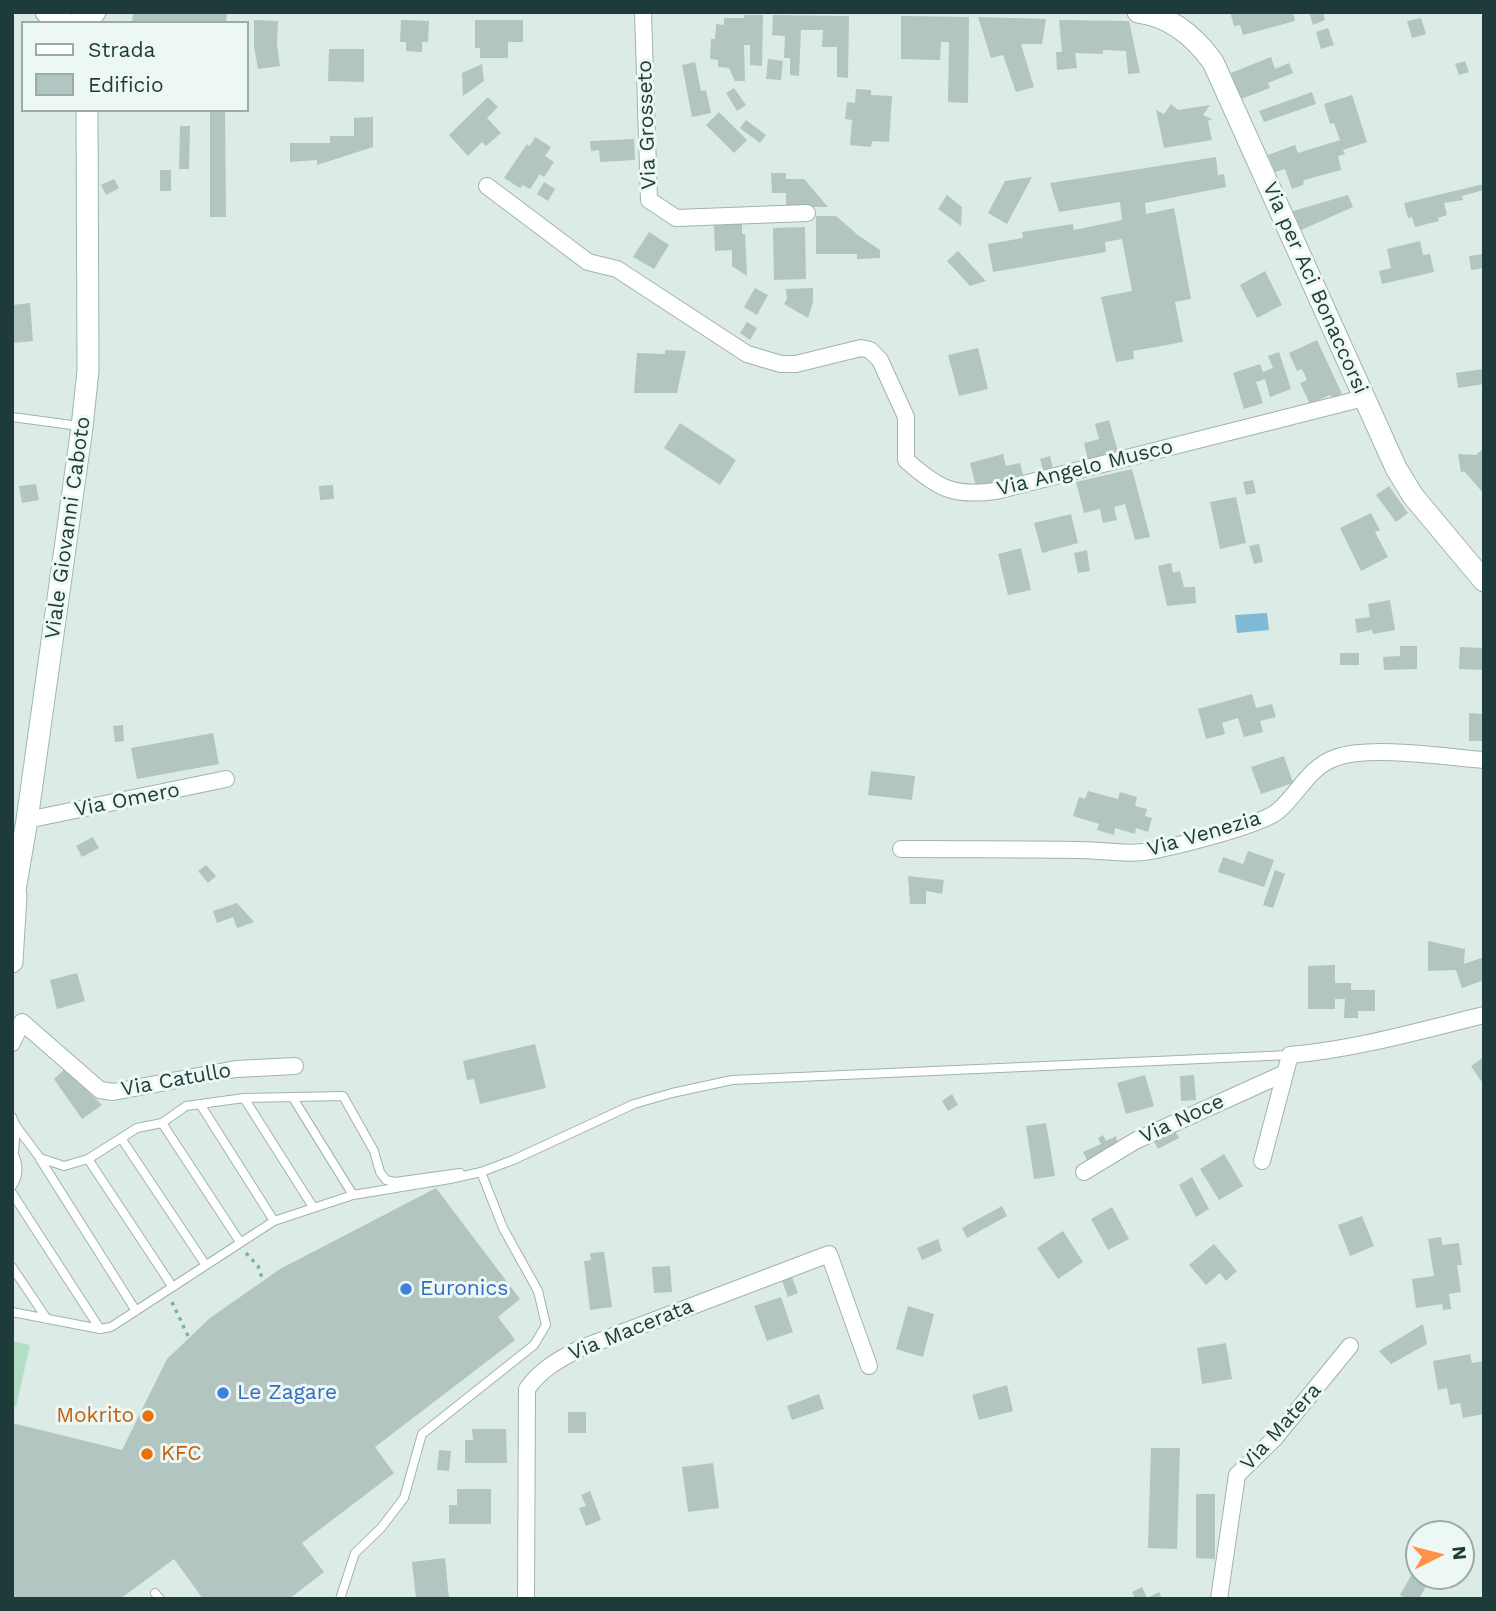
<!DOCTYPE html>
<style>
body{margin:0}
#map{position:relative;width:1496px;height:1611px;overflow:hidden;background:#ddebe7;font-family:"Work Sans",sans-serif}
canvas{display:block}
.frame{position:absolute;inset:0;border:14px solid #1d3b38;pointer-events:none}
.legend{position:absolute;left:21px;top:21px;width:228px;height:91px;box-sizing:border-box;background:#edf7f4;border:2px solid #9aaca9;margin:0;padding:9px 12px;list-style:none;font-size:21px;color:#1d3b38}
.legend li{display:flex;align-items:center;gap:14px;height:35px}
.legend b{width:35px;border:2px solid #9aaca9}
.north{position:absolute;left:1405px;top:1520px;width:70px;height:70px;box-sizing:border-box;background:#edf7f4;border:2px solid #9aaca9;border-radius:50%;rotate:84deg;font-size:19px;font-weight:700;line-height:28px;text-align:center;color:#1d3b38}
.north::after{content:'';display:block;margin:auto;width:24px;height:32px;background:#ff9246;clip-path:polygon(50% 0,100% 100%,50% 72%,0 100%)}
</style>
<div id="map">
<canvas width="1496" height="1611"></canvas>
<div class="frame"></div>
<ul class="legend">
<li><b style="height:9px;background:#fff"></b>Strada</li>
<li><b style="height:19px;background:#b2c5c0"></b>Edificio</li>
</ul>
<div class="north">N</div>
</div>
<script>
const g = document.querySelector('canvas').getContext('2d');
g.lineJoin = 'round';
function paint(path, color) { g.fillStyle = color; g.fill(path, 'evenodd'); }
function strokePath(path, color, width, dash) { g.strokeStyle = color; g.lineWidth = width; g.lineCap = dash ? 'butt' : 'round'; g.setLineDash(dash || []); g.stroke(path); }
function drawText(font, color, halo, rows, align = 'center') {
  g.font = font + ' "Work Sans",sans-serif'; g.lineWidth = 6; g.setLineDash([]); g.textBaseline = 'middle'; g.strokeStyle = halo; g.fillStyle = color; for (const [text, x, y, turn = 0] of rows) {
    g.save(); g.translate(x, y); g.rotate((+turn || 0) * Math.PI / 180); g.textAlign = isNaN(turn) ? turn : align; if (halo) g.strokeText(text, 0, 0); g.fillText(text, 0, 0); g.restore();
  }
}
paint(new Path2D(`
 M12 1341 30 1345 16 1407 12 1406Z`), '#b3dec6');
paint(new Path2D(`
 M1267 613 1269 630 1237 633 1235 615Z`), '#7ebad6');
paint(new Path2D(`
 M1230 12H1293L1295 21 1243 35 1240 25 1234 26Z
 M1309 12H1323L1325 20 1313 25Z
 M133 13 227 14 226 23H132Z
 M744 15H763L762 66 750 65V45H744L745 81H735L729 68 718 67V60L710 59 711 39H715L716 24 724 25V18H744Z
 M773 15 849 16 848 78 837 77V47H822L823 30H801L799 76 790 75V58H784L785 36 772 35Z
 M901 16 969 17 968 103 948 102 949 42H941L940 60 901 59Z
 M978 17 1046 19 1042 44H1021L1034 87 1016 92 1003 55 991 58Z
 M1421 18 1426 34 1412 38 1407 21Z
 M254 20 278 21 277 45 280 66 258 69 254 47Z
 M401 20 429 21 428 42H422V52L406 51V42H400Z
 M475 20H523V42H508V58H480V48H475Z
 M1059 20 1129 21 1140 73 1128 74 1126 51 1103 50V54L1075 53 1077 68 1057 70 1056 52H1062Z
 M1328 28 1334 45 1321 49 1316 32Z
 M329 49H364V82L328 81Z
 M1271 57 1275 69 1289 63 1293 73 1268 83 1270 88 1241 99 1231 73Z
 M768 59 783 61 781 80 766 79Z
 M1465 61 1469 72 1459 75 1455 64Z
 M695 62 701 91 706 90 711 113 692 117 682 65Z
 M482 64 484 81 463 96 462 73Z
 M734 88 746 105 737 111 726 93Z
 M856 89 871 90V95L892 96 889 142 872 141 871 147 850 145 852 120 845 119 847 102 855 103Z
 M1312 92 1316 104 1264 122 1259 111Z
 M1352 95 1367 142 1343 150 1345 154 1338 156 1341 170 1304 180 1303 185 1292 189 1285 169 1275 172 1268 155 1295 145 1298 153 1340 140 1334 123 1330 124 1324 104Z
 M488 97 498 107 487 118 501 133 486 146 482 142 468 156 449 135Z
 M1171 104 1178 110 1210 105 1203 115 1212 119 1208 121 1212 140 1164 148 1156 110 1164 114Z
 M210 110H225L226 217H210Z
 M719 112 747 140 734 153 706 125Z
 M373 117V147L317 165V160L290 162V143H330V136H354V118Z
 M746 120 766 135 760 143 740 128Z
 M180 126H190L189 169H179Z
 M535 137 551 147 545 156 554 162 544 177 540 174 530 189 523 185 520 188 504 178 527 144 530 146Z
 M634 139 635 160 600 162 599 150 591 151 590 141Z
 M1216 157 1218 175 1224 174 1226 187 1145 203 1146 214 1174 208 1191 299 1175 302 1183 342 1133 351 1134 359 1116 362 1101 297 1132 291 1122 239 1105 242 1106 252 993 272 988 244 1023 238 1022 232 1073 224 1074 230 1122 220 1120 202 1059 212 1050 183Z
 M160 170H171V191H160Z
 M771 173H786V179H804L828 207H786V193H772Z
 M1032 177 1007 224 988 213 1005 181Z
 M114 179 119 188 106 195 101 185Z
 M544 182 555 189 548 201 537 194Z
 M1484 184V190L1462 196 1463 200 1444 203 1447 215 1438 218 1439 221 1415 227 1412 217 1408 218 1404 203Z
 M947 195 962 207 961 226 938 209Z
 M1348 195 1353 207 1301 230 1293 211Z
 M816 216H836L858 235 880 250V258L857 259V254H816Z
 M742 223V234H745L747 276 732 266V250L715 251 714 224Z
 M805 227 806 279 774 280 773 228Z
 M649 232 669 245 654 269 633 257Z
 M1420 241 1423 255 1430 254 1434 272 1382 284 1379 271 1391 268 1387 249Z
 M958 251 986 281 970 286 947 261Z
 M1482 254 1484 268 1471 270 1469 256Z
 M1265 271 1282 305 1257 318 1240 285Z
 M755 288 768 295 757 315 744 307Z
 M813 288V302L808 318 784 304 787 299 786 289Z
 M30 303 33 341 12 343V305Z
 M747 322 757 328 750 340 740 333Z
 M1317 340 1342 394 1332 398 1330 395 1310 404 1300 383 1307 380 1302 369 1297 371 1289 353Z
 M978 348 988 389 959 396 948 355Z
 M665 350 686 351 677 393H634L637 353 665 354Z
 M1279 352 1291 389 1270 397 1265 379 1256 382 1263 403 1244 409 1233 373 1260 364 1263 372 1273 368 1268 356Z
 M1483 369 1484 384 1458 388 1456 373Z
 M1109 420 1118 452 1088 460 1084 443 1099 439 1095 424Z
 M680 423 736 460 720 485 664 448Z
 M1484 448V494L1464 471 1461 473 1458 454 1476 455Z
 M1003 454 1006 466 1020 463 1023 475 976 487 970 463Z
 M1050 456 1053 468 1043 470 1040 459Z
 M1132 469 1150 537 1135 540 1125 504 1114 507 1117 520 1103 523 1100 509 1084 513 1076 482Z
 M1253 480 1256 493 1246 495 1243 482Z
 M36 484 39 500 22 503 19 486Z
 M333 485 334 499 320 500 319 486Z
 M1389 486 1408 513 1396 522 1376 495Z
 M1236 497 1246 543 1220 549 1210 502Z
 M1371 513 1380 530 1375 532 1388 557 1361 571 1340 528Z
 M1071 514 1078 543 1042 553 1034 523Z
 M1259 544 1263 562 1254 564 1249 546Z
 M1021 548 1031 590 1008 595 998 554Z
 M1087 550 1090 571 1078 573 1074 553Z
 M1171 563 1173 573 1180 571 1184 587H1195L1196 603 1167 606 1158 566Z
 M1390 600 1395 630 1373 634 1372 630 1357 633 1355 619 1370 617 1368 604Z
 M1400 646H1417V669L1384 670 1383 657 1400 656Z
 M1460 647 1484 648V670L1459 669Z
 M1340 653H1359V665H1340Z
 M1252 694 1256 708 1272 704 1276 717 1260 721 1263 732 1244 737 1238 718 1222 723 1225 734 1206 739 1198 709Z
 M1469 713 1484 714V741H1469Z
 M123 725 124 741 115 742 113 726Z
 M213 733 219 764 137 779 131 748Z
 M1284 756 1293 783 1261 794 1251 767Z
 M871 771 915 776 912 800 868 795Z
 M1088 791 1118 799 1120 792 1137 797 1135 806 1147 809 1145 816 1152 818 1148 832 1136 828 1135 834 1115 828 1114 835 1097 830 1099 824 1073 816 1079 797 1085 799Z
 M93 837 99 848 82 857 76 846Z
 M1248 851 1274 860 1264 887 1218 872 1223 857 1243 864Z
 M206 865 216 876 208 883 198 871Z
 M1275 870 1285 874 1273 908 1263 905Z
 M908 876 944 880 942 894 926 891V904H910Z
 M237 903 254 922 237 928 233 917 217 923 213 911Z
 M1428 941 1465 949 1464 964 1484 957V980L1462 988 1456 970 1428 971Z
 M1335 965V983H1351V990H1375V1011H1358V1018H1344L1345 999H1335V1009H1308V966Z
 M77 973 85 1001 57 1009 50 980Z
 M535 1044 546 1088 480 1104 474 1079 467 1080 463 1061Z
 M1484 1057V1079L1481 1081 1471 1066Z
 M65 1069 102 1105 82 1119 54 1079Z
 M1145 1075 1154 1106 1126 1114 1117 1083Z
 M1194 1075 1196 1100 1181 1101 1180 1076Z
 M952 1094 958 1105 948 1111 942 1101Z
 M1046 1123 1055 1176 1034 1179 1026 1126Z
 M1174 1129 1179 1138 1158 1149 1153 1139Z
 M1103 1135 1106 1141 1116 1136 1118 1147 1088 1162 1083 1152 1101 1144 1098 1138Z
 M1224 1154 1243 1186 1219 1200 1200 1169Z
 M1192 1177 1209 1209 1196 1217 1179 1185Z
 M436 1188 520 1299 498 1317 515 1340 375 1447 394 1473 302 1543 324 1572 289 1599H203L174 1559 120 1599H12V1423L122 1450 167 1359 210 1318 280 1269Z
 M1002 1206 1007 1216 967 1238 962 1228Z
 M1112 1207 1129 1239 1108 1250 1091 1219Z
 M1362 1216 1374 1246 1350 1256 1338 1225Z
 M1063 1231 1083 1262 1058 1279 1037 1248Z
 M1441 1237 1442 1245 1459 1243 1462 1265H1457L1461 1292 1449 1294 1451 1309 1443 1310 1442 1304 1416 1308 1412 1279 1434 1276 1428 1239Z
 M938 1239 942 1251 922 1260 917 1248Z
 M1214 1244 1237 1271 1226 1281 1220 1273 1206 1285 1189 1265Z
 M604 1252 612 1307 590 1310 584 1261 591 1260 590 1253Z
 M670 1266 672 1292 654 1293 652 1267Z
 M792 1277 798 1293 788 1297 782 1281Z
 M781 1297 793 1332 767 1341 754 1306Z
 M908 1306 934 1314 923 1357 896 1349Z
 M1423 1324 1427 1344 1391 1364 1379 1351Z
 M1226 1343 1232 1379 1202 1384 1197 1348Z
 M1470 1354 1472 1363 1484 1361V1414L1463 1418 1460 1403 1450 1405 1447 1388 1438 1390 1433 1361Z
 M1007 1385 1013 1411 979 1420 972 1395Z
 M819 1394 824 1409 792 1420 787 1406Z
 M568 1412H586V1433H568Z
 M472 1429H506L507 1463H465V1440H473Z
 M1151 1448H1180L1177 1549 1148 1548Z
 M439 1450 451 1451 449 1471 437 1470Z
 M713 1463 719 1508 688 1512 682 1467Z
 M457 1489H491V1524H449V1505H457Z
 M590 1491 601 1520 586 1526 579 1508 586 1506 581 1495Z
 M1196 1494H1215V1559L1196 1558Z
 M445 1558 449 1599H416L412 1562Z
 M1412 1574 1428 1583 1419 1599H1406L1400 1595Z
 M1142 1587 1147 1598 1159 1592 1162 1599H1135L1132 1592Z`), '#b2c5c0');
const service = new Path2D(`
 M12 417 79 426
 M244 1098 313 1207
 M293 1098 353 1195
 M200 1104 274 1221
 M12 1117 16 1126 40 1158 64 1166 88 1159 137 1128 162 1123 186 1106 244 1098 343 1096 374 1151 380 1172 386 1180 395 1182 460 1173
 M162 1123 240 1242
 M121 1138 205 1264
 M12 1151C19 1163 20 1174 12 1186
 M14 1152 16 1126
 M40 1159 136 1311
 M88 1159 172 1286
 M12 1193 100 1329
 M12 1267 47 1319
 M12 1312 100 1329 111 1327 274 1221 353 1195 450 1179 481 1172 513 1160 634 1104 672 1093 732 1080 1290 1055
 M155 1593 160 1599
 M340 1599 355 1553 381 1528 404 1498 422 1434 534 1345 546 1325 538 1291 503 1228 481 1172`);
const minor = new Path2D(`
 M643 12 649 200 676 218 807 213
 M487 186 588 262 617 269 747 354 781 364H796L861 348 870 350 880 360 906 417V460C937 488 953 497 996 491L1364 398
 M27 820 226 779
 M901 849C960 849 1018 849 1077 850 1103 850 1130 856 1156 850 1180 845 1262 825 1278 811 1298 794 1309 767 1335 758 1370 745 1445 757 1484 760
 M12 1043 22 1022 100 1090 113 1092 236 1069 295 1066
 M1262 1161 1290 1055C1356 1049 1419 1031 1484 1015
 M1084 1172 1135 1141 1285 1073
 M526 1599 527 1389C540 1370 558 1360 579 1349L829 1254 869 1366
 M1219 1599 1237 1475 1274 1439 1350 1346`);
const secondary = new Path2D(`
 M46 12 55 20 65 23
 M1138 12C1171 16 1195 37 1213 62L1396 468 1413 496 1484 581
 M77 23 88 18 95 12
 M12 908 27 820 82 427 88 371 87 110
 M12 962 16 895`);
strokePath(service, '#a0b3af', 10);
strokePath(minor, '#a0b3af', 18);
strokePath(secondary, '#9bb7b1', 23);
strokePath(new Path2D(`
 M246 1253 258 1266 263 1281
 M172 1302 189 1338`), '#7ab1a9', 3.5, [3.5, 5]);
strokePath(service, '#fff', 8);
strokePath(minor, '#fff', 16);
strokePath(secondary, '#fff', 21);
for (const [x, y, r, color] of [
 [406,1289,7,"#3f7fe0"],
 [223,1393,7,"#3f7fe0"],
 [148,1416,7,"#e8710a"],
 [147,1454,7,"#e8710a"]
]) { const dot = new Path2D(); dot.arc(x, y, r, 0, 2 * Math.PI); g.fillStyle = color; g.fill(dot); strokePath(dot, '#edf7f4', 2.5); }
drawText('21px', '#1d3b38', '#edf7f4', [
 ["Via Grosseto",647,125,-92],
 ["Via per Aci Bonaccorsi",1315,288,66],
 ["Via Angelo Musco",1085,468,-14],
 ["Viale Giovanni Caboto",68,528,-82],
 ["Via Omero",127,800,-11],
 ["Via Venezia",1204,834,-16],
 ["Via Catullo",176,1080,-10],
 ["Via Noce",1182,1119,-25],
 ["Via Macerata",631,1330,-22],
 ["Via Matera",1281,1427,-48]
]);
drawText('21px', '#366cbe', '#edf7f4', [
 ["Euronics",420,1289],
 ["Le Zagare",237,1393]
], 'left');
drawText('21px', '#c56008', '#edf7f4', [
 ["Mokrito",134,1416],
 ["KFC",161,1454,"left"]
], 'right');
</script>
